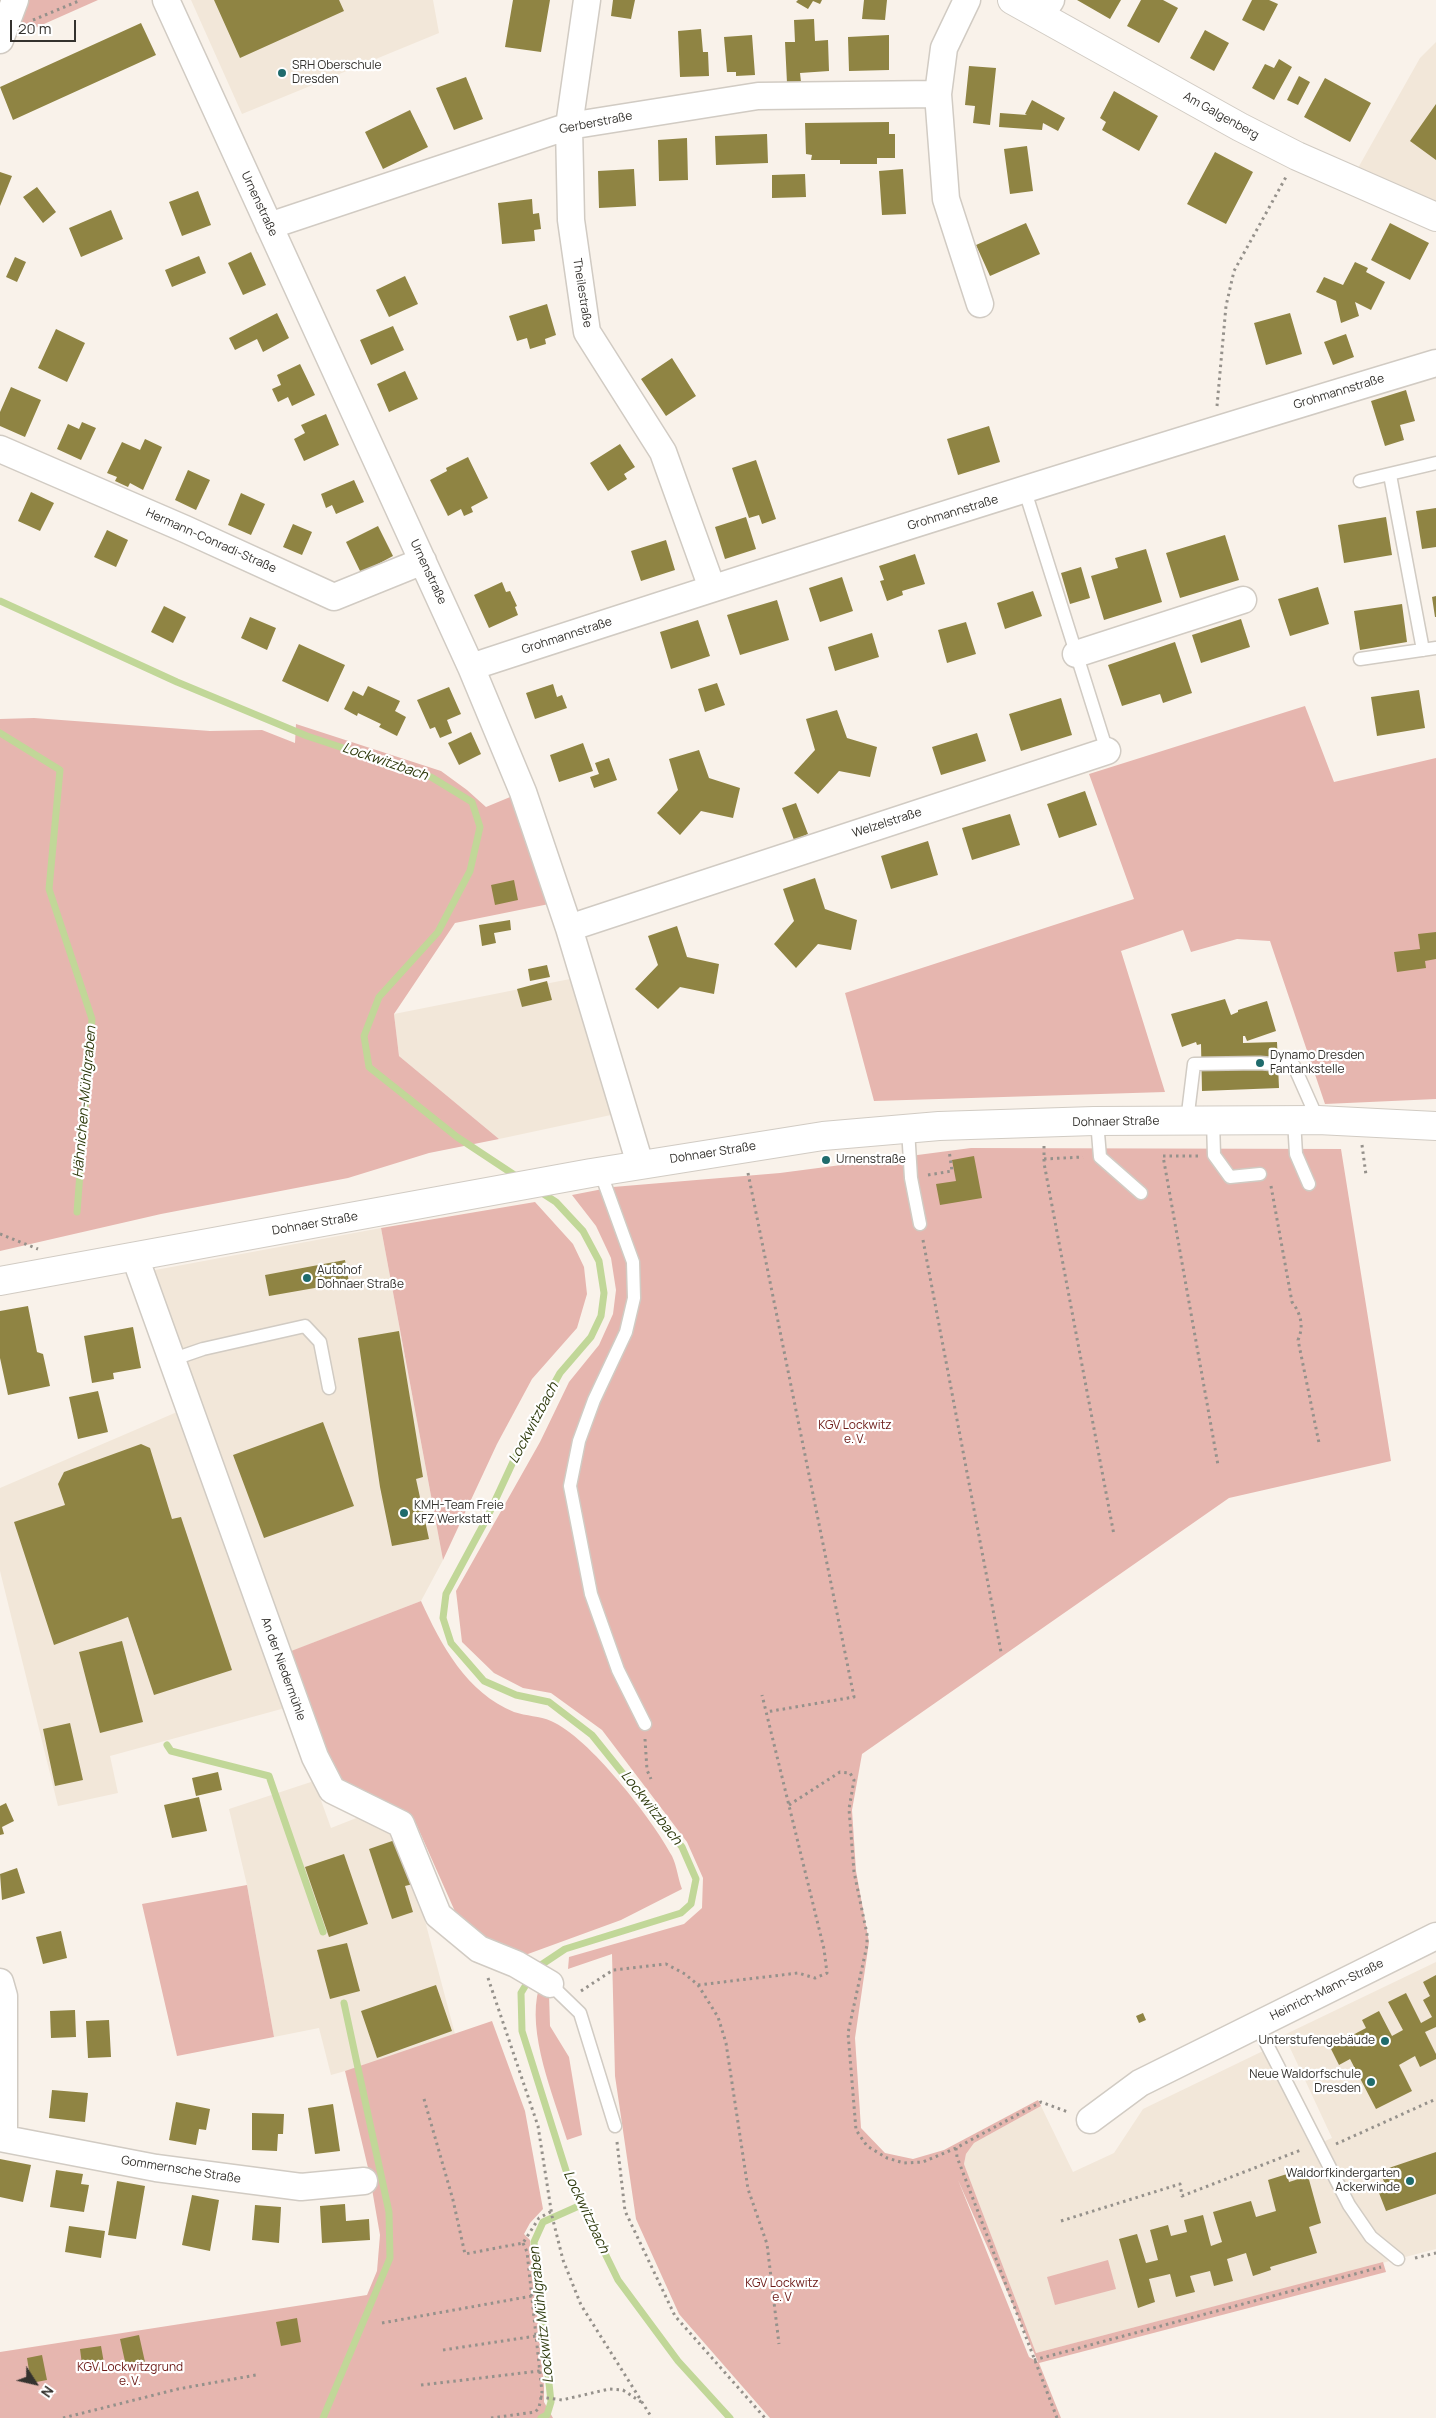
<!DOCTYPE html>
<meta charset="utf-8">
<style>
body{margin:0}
#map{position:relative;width:1436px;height:2418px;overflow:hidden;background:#f9f2ea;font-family:Manrope,sans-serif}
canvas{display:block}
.north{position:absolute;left:10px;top:2358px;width:50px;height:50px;-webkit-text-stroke:4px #fff;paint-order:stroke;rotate:125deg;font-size:14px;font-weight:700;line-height:20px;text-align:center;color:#34322e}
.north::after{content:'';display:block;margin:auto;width:18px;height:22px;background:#34322e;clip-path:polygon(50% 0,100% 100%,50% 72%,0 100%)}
.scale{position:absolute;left:10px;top:20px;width:66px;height:22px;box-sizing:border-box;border:2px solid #34322e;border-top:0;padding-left:6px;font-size:15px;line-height:18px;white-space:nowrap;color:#34322e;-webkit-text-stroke:4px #fff;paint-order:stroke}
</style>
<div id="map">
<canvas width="1436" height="2418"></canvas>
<div class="north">N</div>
<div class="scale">20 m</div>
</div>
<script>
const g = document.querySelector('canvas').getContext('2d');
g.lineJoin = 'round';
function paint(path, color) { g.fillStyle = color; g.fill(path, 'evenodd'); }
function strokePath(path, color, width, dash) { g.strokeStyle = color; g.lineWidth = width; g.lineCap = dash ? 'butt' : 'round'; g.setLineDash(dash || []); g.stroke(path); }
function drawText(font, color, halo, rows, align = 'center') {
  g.font = font + ' Manrope,sans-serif'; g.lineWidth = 4.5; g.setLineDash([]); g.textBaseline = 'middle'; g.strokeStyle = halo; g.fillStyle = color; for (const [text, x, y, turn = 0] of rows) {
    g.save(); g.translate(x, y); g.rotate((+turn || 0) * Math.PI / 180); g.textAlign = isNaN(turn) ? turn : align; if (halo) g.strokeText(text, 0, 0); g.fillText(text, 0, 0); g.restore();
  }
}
paint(new Path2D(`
 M191 0H433L439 33 242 114Z
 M1436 42V203L1358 168 1420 58Z
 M570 979 611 1115 499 1139 399 1056 394 1014Z
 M381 1228 443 1560 421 1601 269 1660 285 1708 110 1756 118 1793 58 1806 0 1571V1488L191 1406 150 1271Z
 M314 1781 331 1828 369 1813 389 1825 415 1883 455 2034 370 2064 331 2075 319 2028 274 2037 247 1885 229 1809Z
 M1436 1962V2249L1036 2353 964 2164 966 2154 974 2143 1041 2106 1073 2172 1114 2153 1143 2109 1263 2051 1311 2147 1332 2138 1284 2035Z`), '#f2e7d9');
paint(new Path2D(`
 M21 0H98L8 40Z
 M1305 706 1334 782 1436 758V1099L1325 1104 1270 941 1237 939 1191 952 1183 930 1121 951 1165 1092 874 1101 845 993 1134 899 1089 774Z
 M34 718 210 731 262 730 295 743 296 724 441 771 467 790 486 807 515 795 549 904 455 923 394 1014 399 1056 499 1139 429 1153 348 1178 161 1214 0 1251V719Z
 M971 1148 1341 1149 1391 1461 1229 1498 862 1754 852 1810 856 1871 869 1942 855 2038 861 2128 885 2153 913 2159 944 2150 1038 2100 1041 2106 974 2143 966 2154 964 2164 1036 2353 1383 2262 1386 2272 1039 2363 1061 2418H770L679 2314 636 2219 615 2076 612 1954 568 1969 569 1957 684 1924 702 1908 703 1878 687 1842 602 1730 551 1693 523 1688 494 1673 462 1642 456 1591 540 1442 569 1382 599 1345 613 1314 616 1290 611 1258 596 1226 572 1195 613 1187 780 1173ZM958 2180 1038 2362 1029 2357Z
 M535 1202 573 1244 584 1267 587 1294 577 1328 532 1379 497 1444 443 1560 381 1228Z
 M421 1601C441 1645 467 1693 514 1712 526 1716 540 1716 551 1721 589 1737 653 1820 672 1856 677 1866 678 1879 682 1889L621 1920 517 1958 474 1937 457 1916 414 1819 336 1782 286 1653Z
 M247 1885 274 2037 177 2056 142 1904Z
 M539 1988 549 1994 550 2026 569 2057 582 2135 567 2140C554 2097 526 2032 539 1988Z
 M492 2021 525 2111 543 2209 530 2223 524 2234 530 2240 544 2386V2402L553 2418H0V2352L367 2295 377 2271 380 2235 369 2172 345 2071Z
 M1108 2260 1116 2289 1055 2305 1047 2277Z`), '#e6b6af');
strokePath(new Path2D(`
 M0 601 177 682 307 736 431 777 472 802 480 827 470 871 438 932 379 997 364 1036 369 1067 457 1137 519 1178
 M0 733 60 770 49 889 92 1019 77 1212
 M167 1745 171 1751 269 1776 323 1932
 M535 1969 565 1949 681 1913 691 1904 696 1879 682 1847 592 1735 549 1702 516 1695 484 1681 451 1643 443 1618 446 1594 487 1518 525 1436 560 1373 591 1337 601 1316 604 1293 599 1261 583 1231 556 1202 539 1191
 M530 1978 521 1993 522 2031 569 2180 618 2280 678 2361 730 2418
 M323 2418 390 2258 389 2212 344 2003
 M541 2418 547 2415 551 2402 534 2242 543 2222 581 2205`), '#c1d798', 7);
paint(new Path2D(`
 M214 0H339L344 11 240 58Z
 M513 0H550L541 52 505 47Z
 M613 0H635L631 19 611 16Z
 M798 0H822L820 4 813 1 808 9 796 2Z
 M864 0H887L885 20 862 19Z
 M1077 0H1121L1110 19Z
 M1141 0H1163L1178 8 1159 43 1127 26Z
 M1252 0H1269L1278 4 1264 31 1242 20Z
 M814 19 815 41 828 40 829 71 800 73 801 82 787 83 785 42H795L794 20Z
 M141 23 156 55 13 120 0 87Z
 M701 29 703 52H708L709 76 680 77 678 31Z
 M1205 30 1229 43 1214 71 1190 58Z
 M752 35 755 75 736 76V72H727L724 37Z
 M889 35V70L849 71 848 37Z
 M1279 59 1292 67 1274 100 1252 88 1265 64 1274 68Z
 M969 66 996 68 990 125 973 123 975 106 965 105Z
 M1299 76 1310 82 1298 105 1287 100Z
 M466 77 483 119 454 130 436 88Z
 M1325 78 1371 103 1350 142 1304 117Z
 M1114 91 1158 116 1139 151 1102 130 1106 122 1100 118Z
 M1032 100 1065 118 1058 131 1043 123 1042 130 999 127 1000 113 1027 115 1025 114Z
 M1436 104V160L1410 141Z
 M410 110 428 147 383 169 365 132Z
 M889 122V134H895V158H877V164H840V160H811L812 155 806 154 805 123Z
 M767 134 768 163 716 165 715 136Z
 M687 138 688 180 659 181 658 140Z
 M1027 146 1033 191 1010 194 1004 149Z
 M1215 152 1253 172 1226 224 1187 204Z
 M634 169 636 206 599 208 598 171Z
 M903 169 906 214 882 215 879 171Z
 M0 172 12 176 0 206Z
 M805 174 806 197 772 198V175Z
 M37 187 56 212 43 223 23 197Z
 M198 191 211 225 182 236 169 202Z
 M532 199 533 214 539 213 541 229 534 230 535 241 502 244 498 203Z
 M111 210 123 239 81 257 69 228Z
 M1026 223 1040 254 990 276 976 245Z
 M1390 223 1429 243 1410 280 1371 260Z
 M251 252 266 285 243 295 228 263Z
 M199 256 206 273 172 287 165 270Z
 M15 257 26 262 17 282 6 277Z
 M1355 262 1368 268 1366 272 1385 282 1371 310 1355 302 1359 316 1341 323 1336 301 1316 292 1324 277 1343 285Z
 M405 276 418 304 389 317 376 290Z
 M547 304 556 335 545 339 546 344 530 349 527 338 517 341 509 316Z
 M277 313 289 338 263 352 257 339 235 350 229 338Z
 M1290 313 1302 354 1266 365 1254 323Z
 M393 326 404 350 371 365 360 340Z
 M56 329 85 343 67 382 38 368Z
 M1346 334 1354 357 1333 365 1324 342Z
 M672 358 696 396 666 416 641 379Z
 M300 364 315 395 292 406 288 397 278 402 272 389 281 385 277 375Z
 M405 371 418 399 389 412 377 384Z
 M11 387 41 400 25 437 0 426V412Z
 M1406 390 1415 421 1400 425 1404 440 1385 446 1371 401Z
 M326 414 339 445 304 461 294 439 305 433 301 425Z
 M82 422 96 428 81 460 57 449 68 424 79 429Z
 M989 426 1000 462 958 475 947 439Z
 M145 439 162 447 143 490 130 483 128 487 115 481 117 477 107 473 122 442 140 450Z
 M620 444 635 467 624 474 627 479 608 491 590 463Z
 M468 457 488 498 471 507 473 512 464 516 461 509 448 516 430 480 447 471 446 468Z
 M756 460 776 519 762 524 759 515 749 518 732 468Z
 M188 470 210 480 196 510 175 500Z
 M354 480 364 502 336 514 332 505 326 508 321 494Z
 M31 492 54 503 40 531 18 521Z
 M241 493 265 504 251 535 228 525Z
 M1436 508V547L1422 549 1416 511Z
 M746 517 756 549 725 559 715 527Z
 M1386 517 1392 555 1344 563 1338 525Z
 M293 524 312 532 302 555 283 547Z
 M378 526 393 556 361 573 346 542Z
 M107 530 128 540 116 567 94 557Z
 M1225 535 1239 580 1180 598 1166 553Z
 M666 540 675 570 641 581 631 551Z
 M1146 549 1162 602 1104 620 1091 576 1118 568 1115 558Z
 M915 554 925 584 902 591 903 595 887 601 880 581 884 580 879 566Z
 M1081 567 1090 598 1070 604 1061 573Z
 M842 577 853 611 820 622 809 588Z
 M502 582 506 592 510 591 517 606 515 607 518 615 489 628 474 595Z
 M1318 587 1329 624 1290 636 1278 599Z
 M1033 591 1042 616 1005 629 997 603Z
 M1436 596V617H1435L1432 597Z
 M777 600 789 640 740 655 727 615Z
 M1402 604 1407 642 1360 650 1354 611Z
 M164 606 186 617 173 643 151 632Z
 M250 617 276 628 267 650 241 638Z
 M1241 619 1250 647 1201 663 1192 635Z
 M698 620 710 656 671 669 660 632Z
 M966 622 976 654 947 663 938 630Z
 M872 633 879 657 835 671 828 647Z
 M1175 642 1192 693 1163 703 1160 694 1122 706 1108 665Z
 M299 644 345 665 328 702 282 681Z
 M717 683 725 705 705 712 698 689Z
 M553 684 557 697 562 695 567 708 535 719 526 693Z
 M368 686 400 701 395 711 406 717 397 736 379 727 381 724 358 713 357 716 344 709 353 691 363 696Z
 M449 687 461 714 447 720 452 733 440 738 435 727 430 729 417 700Z
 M1419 690 1425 728 1377 736 1371 697Z
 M1061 698 1072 735 1021 751 1009 714Z
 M837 710 847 738 877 747 870 777 839 771 818 794 794 773 815 750 806 719Z
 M471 732 481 754 459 765 448 743Z
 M977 733 986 761 941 775 932 747Z
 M583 743 593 771 559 782 550 755Z
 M699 750 709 778 740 788 733 818 701 811 680 835 657 813 678 790 669 759Z
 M609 758 617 780 594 788 590 777 599 774 595 763Z
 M1085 791 1097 825 1059 838 1047 804Z
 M796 803 808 834 794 840 782 808Z
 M1010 814 1020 845 972 860 962 828Z
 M928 841 938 875 891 889 881 856Z
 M815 878 825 909 857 920 851 950 818 944 796 968 774 944 794 921 783 889Z
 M514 880 518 900 495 905 491 885Z
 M510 920 511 930 494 933 496 943 482 946 479 925Z
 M677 926 687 957 719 964 714 994 680 987 658 1009 635 989 658 965 648 936Z
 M1436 932V959L1425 961 1426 968 1397 972 1394 952 1420 949 1418 934Z
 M547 965 550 977 530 981 528 969Z
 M547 981 552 1000 522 1007 517 989Z
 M1225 999 1231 1015 1238 1012V1010L1267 1001 1276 1031 1247 1041 1245 1036H1243V1043L1277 1042 1279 1088 1202 1091 1201 1044 1197 1045 1196 1042 1182 1047 1171 1014Z
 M974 1156 982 1198 940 1205 936 1184 956 1181 952 1160Z
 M345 1260 349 1282 269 1296 265 1275Z
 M28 1306 37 1352 43 1354 50 1386 8 1395 0 1358V1311Z
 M133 1327 141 1368 113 1373 114 1379 92 1383 84 1336Z
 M399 1331 423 1477 416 1479 429 1539 392 1546 380 1487 358 1338Z
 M98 1391 108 1432 78 1439 69 1397Z
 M323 1422 354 1506 264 1538 233 1455Z
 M141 1444 150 1448 172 1519 181 1517 232 1670 154 1695 128 1617 54 1645 14 1522 65 1505 58 1484 64 1472Z
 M122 1641 143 1722 100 1733 79 1652Z
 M70 1723 83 1780 55 1786 43 1729Z
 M218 1772 222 1790 196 1796 192 1778Z
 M199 1797 207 1831 172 1838 164 1805Z
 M6 1803 14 1821 2 1827 4 1834 0 1835V1806Z
 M398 1839 413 1884 405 1886 413 1912 392 1919 369 1849Z
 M344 1854 368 1924 329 1937 305 1867Z
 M17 1868 25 1893 2 1900 0 1874Z
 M61 1931 67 1958 43 1964 36 1937Z
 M347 1943 360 1991 330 1999 317 1950Z
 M1436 1975V2027L1425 2032 1436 2054V2059L1420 2067 1415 2056 1399 2065 1412 2091 1376 2109 1350 2059 1339 2065 1330 2047 1366 2028 1362 2020 1379 2011 1392 2036 1403 2030 1388 2002 1406 1993 1421 2023 1432 2017 1423 2000 1430 1996 1423 1982Z
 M436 1985 452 2031 377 2058 361 2011Z
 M75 2010 76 2037 51 2038 50 2011Z
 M1143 2013 1146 2020 1139 2023 1136 2016Z
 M109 2020 111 2057 88 2058 86 2021Z
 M52 2090 88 2093 85 2122 49 2118Z
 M176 2102 210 2109 206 2130 199 2129 196 2145 169 2140Z
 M333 2104 340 2151 315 2154 308 2108Z
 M252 2113 284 2114 283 2134H278L277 2151 252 2150Z
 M1436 2152V2194L1386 2211 1379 2193 1387 2190 1380 2171Z
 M0 2159 31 2165 23 2202 0 2197Z
 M56 2170 83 2174 81 2184 89 2185 84 2212 50 2207Z
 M1287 2174 1289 2182 1308 2176 1321 2223 1309 2227 1317 2253 1270 2267 1271 2270 1253 2276 1246 2253 1227 2259 1233 2281 1214 2286 1210 2271 1190 2276 1195 2292 1176 2297 1170 2274 1149 2279 1155 2302 1138 2308 1119 2239 1137 2234 1146 2263 1158 2260 1150 2230 1168 2225 1171 2236 1187 2232 1184 2220 1203 2215 1211 2246 1222 2242 1213 2212 1251 2201 1256 2217 1276 2211 1268 2180Z
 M117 2181 145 2186 136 2239 108 2235Z
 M192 2195 219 2200 210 2251 182 2245Z
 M345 2204 346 2221 369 2219 370 2240 322 2243 320 2206Z
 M255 2205 281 2207 279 2243 252 2240Z
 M69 2226 105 2231 101 2258 65 2252Z
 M297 2318 301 2342 281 2346 276 2322Z
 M139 2335 145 2362 126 2366 120 2339Z
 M101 2346 105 2369 83 2372 80 2349Z
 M42 2355 47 2380 31 2383 27 2358Z`), '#8f8443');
const lane = new Path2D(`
 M1390 475 1423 650
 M1360 481 1436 463
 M1025 491 1107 751
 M1360 659 1436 648
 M1294 1120 1296 1154 1309 1184
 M1097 1121 1100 1157 1141 1193
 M1187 1121 1194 1064 1260 1063 1294 1066 1318 1120
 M1213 1121 1214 1155 1230 1177 1260 1174
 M908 1129 911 1178 920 1224
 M600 1171 633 1262 634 1298 626 1332 594 1400 579 1441 570 1486 591 1594 618 1670 645 1724
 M171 1360 203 1349 305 1326 320 1342 329 1388
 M550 1984 580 2013 615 2126
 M1257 2025 1349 2205 1371 2237 1398 2259`);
const street = new Path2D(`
 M166 0 471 667 523 792 569 928 640 1164
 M587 0 569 126 571 220 587 332 663 452 712 588
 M967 0 944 48 938 94 946 199 980 304
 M1041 15 1051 0
 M0 40 15 0
 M269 226 569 126 758 96 938 94
 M0 449 185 529 334 597 423 561
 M1076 654 1243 600
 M471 667C792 562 1113 460 1436 363
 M569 928 1107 751
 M135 1257 315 1757 332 1790 401 1824 438 1915 479 1949 516 1964 550 1984
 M0 1982 4 1996V2138
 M1090 2120 1140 2083 1436 1936
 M0 2138 156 2168 301 2187 364 2181`);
const secondary = new Path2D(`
 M1012 0 1240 127 1297 156 1436 217
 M0 1281 591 1173 823 1136 939 1126 1094 1121 1318 1120 1436 1126`);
strokePath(lane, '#d1cbc3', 15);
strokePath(street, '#d1cbc3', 29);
strokePath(secondary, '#d1cbc3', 30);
strokePath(new Path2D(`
 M33 20 81 0
 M1217 406 1226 306 1234 271 1286 177
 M1362 1145 1366 1175
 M1044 1146V1163L1114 1535
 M1198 1156H1163L1218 1465
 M1044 1159 1083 1157
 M748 1173 854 1697 766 1712
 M928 1175 952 1171 949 1150
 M1271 1186 1292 1302C1301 1314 1304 1326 1298 1340L1319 1443
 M0 1234 38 1249
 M923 1240 1001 1652
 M645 1739 647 1770 651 1779
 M789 1805 840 1772 850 1773 854 1780 849 1809 854 1872 867 1934V1945L848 2033 856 2130 867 2146 887 2158 904 2163 923 2162 956 2148 1041 2102 1068 2112
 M488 1978 538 2126 552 2216 563 2260 581 2305 652 2418
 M698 1985 798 1973 815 1978 827 1973 824 1949 762 1695
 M581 1991 613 1970 666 1964 685 1974 698 1985 718 2017 726 2043 748 2189 767 2244 779 2344
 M424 2099 453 2200 465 2254 523 2243 539 2218 552 2211
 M617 2142 625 2211 675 2316 765 2418
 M1336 2144 1436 2099
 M956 2148 957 2157 1057 2418
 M1061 2221 1180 2184 1182 2196 1301 2150
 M1415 2258 1436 2253
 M382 2323 532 2296
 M443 2350 536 2336
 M1034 2360 1381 2267
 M421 2385 540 2371
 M540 2397 562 2400 609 2389 623 2390 641 2402
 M63 2418 178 2389 256 2375
 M491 2418 535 2412 539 2408 542 2392 527 2252 523 2243`), '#95918b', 3, [2.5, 4]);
strokePath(lane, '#fff', 12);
strokePath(street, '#fff', 26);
strokePath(secondary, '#fff', 28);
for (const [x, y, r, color] of [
 [282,73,5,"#1f6b6c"],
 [1260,1063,5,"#1f6b6c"],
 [826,1160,5,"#1f6b6c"],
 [307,1278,5,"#1f6b6c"],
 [404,1513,5,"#1f6b6c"],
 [1385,2041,5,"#1f6b6c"],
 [1371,2082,5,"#1f6b6c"],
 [1410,2181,5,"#1f6b6c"]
]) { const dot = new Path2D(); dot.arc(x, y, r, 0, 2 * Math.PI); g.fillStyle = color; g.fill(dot); strokePath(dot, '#fff', 2); }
drawText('12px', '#34322e', '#fff', [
 ["SRH Oberschule",292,66],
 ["Dresden",292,80],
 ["Dynamo Dresden",1270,1056],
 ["Fantankstelle",1270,1070],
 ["Urnenstraße",836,1160],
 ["Autohof",317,1271],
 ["Dohnaer Straße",317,1285],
 ["KMH-Team Freie",414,1506],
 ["KFZ Werkstatt",414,1520],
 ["Unterstufengebäude",1375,2041,"right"],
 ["Neue Waldorfschule",1361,2075,"right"],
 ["Dresden",1361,2089,"right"],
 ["Waldorfkindergarten",1400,2174,"right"],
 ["Ackerwinde",1400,2188,"right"]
], 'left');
drawText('12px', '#34322e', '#fff', [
 ["Am Galgenberg",1221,116,29],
 ["Gerberstraße",596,123,-11],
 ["Urnenstraße",259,204,65],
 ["Theilestraße",582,293,81],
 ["Grohmannstraße",1339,392,-17],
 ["Grohmannstraße",953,513,-17],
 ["Hermann-Conradi-Straße",211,541,24],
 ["Urnenstraße",428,572,65],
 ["Grohmannstraße",567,636,-18],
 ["Welzelstraße",887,823,-18],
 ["Dohnaer Straße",1116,1122,-1],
 ["Dohnaer Straße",713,1153,-9],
 ["Dohnaer Straße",315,1224,-10],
 ["An der Niedermühle",283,1669,70],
 ["Heinrich-Mann-Straße",1327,1990,-26],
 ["Gommernsche Straße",181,2170,9]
]);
drawText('12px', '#6b1814', '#fff', [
 ["KGV Lockwitz",855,1426],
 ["e. V.",855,1440],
 ["KGV Lockwitz",782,2284],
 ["e. V",782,2298],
 ["KGV Lockwitzgrund",130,2368],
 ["e. V.",130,2382]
]);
drawText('italic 14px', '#2e3a0c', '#fff', [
 ["Lockwitzbach",385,762,19],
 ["Hähnichen-Mühlgraben",85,1102,-85],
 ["Lockwitzbach",534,1423,-62],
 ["Lockwitzbach",651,1808,52],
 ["Lockwitzbach",586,2212,65],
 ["Lockwitz Mühlgraben",542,2315,-96]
]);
</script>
